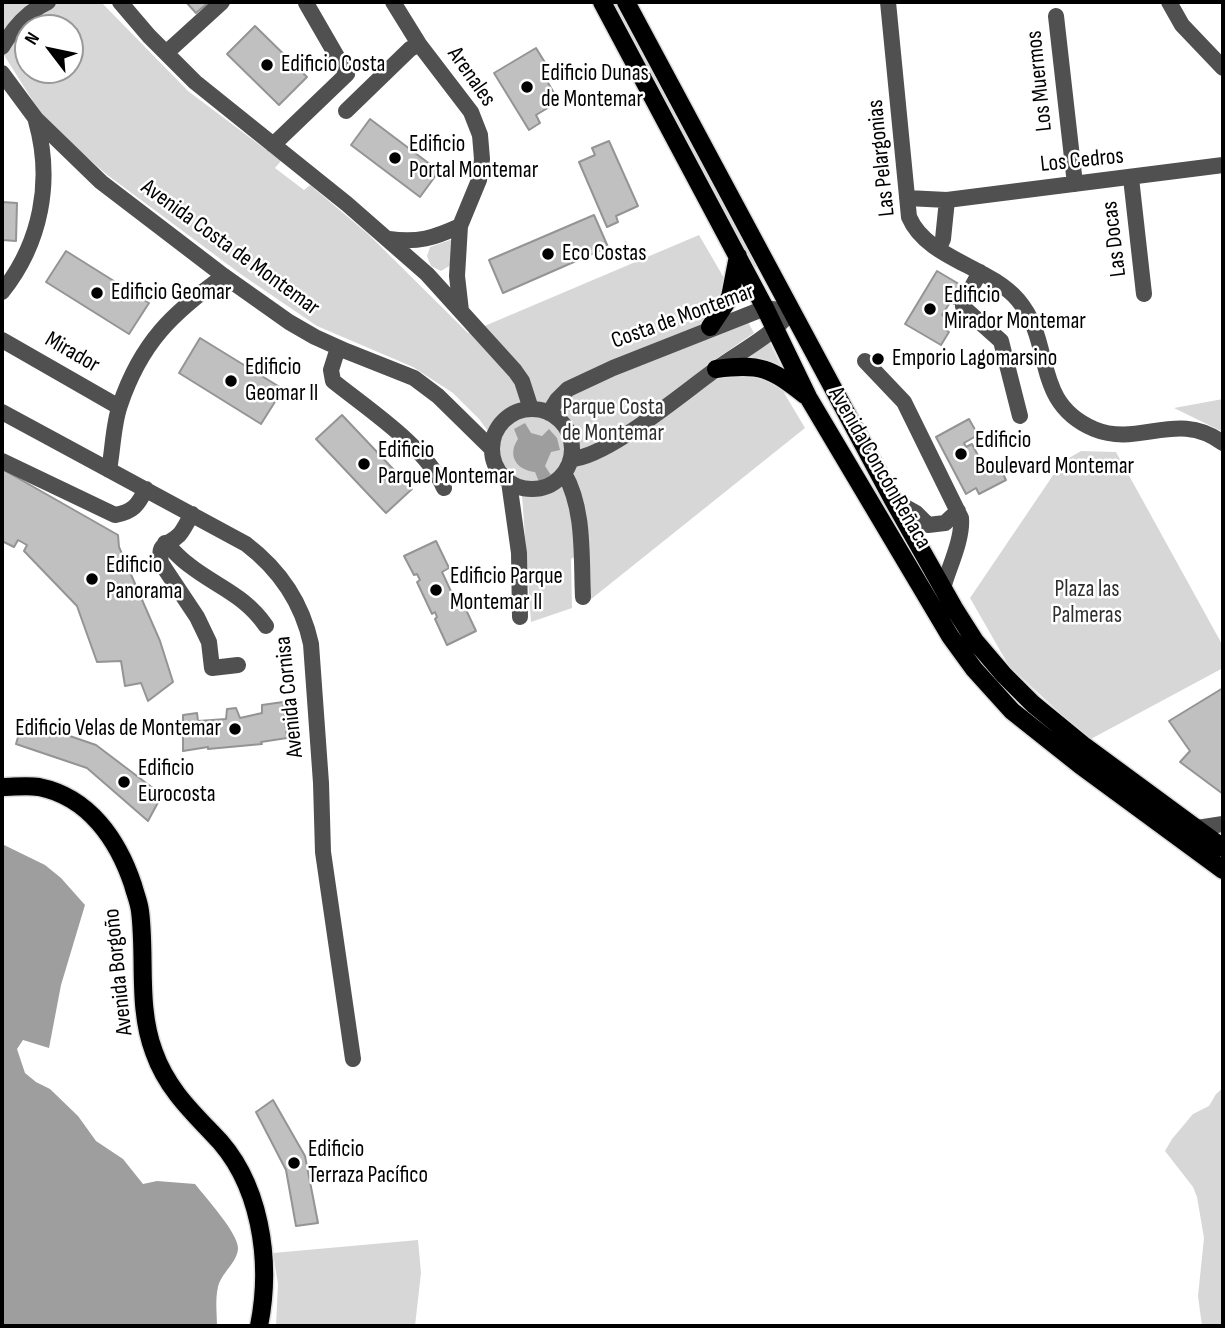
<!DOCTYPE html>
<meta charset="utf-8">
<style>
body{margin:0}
#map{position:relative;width:1225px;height:1328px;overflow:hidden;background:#fff;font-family:"Sofia Sans Condensed",sans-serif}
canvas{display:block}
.frame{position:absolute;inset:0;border:4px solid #000;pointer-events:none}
.north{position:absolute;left:14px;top:14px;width:70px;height:70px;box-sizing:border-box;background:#fff;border:2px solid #999;border-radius:50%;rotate:302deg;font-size:19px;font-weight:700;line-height:28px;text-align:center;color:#000}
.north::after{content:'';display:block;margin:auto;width:24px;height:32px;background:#000;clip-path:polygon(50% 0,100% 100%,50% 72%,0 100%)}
</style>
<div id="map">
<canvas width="1225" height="1328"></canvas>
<div class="frame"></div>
<div class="north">N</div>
</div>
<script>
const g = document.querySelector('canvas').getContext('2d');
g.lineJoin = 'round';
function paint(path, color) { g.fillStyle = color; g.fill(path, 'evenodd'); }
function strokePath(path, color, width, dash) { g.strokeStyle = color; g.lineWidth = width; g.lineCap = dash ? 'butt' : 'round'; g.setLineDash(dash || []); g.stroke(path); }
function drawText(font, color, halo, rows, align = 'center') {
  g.font = font + ' "Sofia Sans Condensed",sans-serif'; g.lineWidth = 5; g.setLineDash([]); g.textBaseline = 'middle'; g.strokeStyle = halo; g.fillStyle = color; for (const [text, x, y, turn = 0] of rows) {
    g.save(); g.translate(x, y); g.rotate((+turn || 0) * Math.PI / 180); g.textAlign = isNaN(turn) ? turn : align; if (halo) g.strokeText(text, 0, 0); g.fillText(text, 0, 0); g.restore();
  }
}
paint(new Path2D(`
 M2 2H101L188 91 281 161 275 168 304 190 310 185 368 234 468 333 699 235 724 278 718 332 748 322 754 333 713 361 780 386 805 428 590 600 583 552 571 559 572 608 531 622 522 495 500 465 499 446 479 419 453 393 413 367 317 326 242 275 106 174 45 120 2 52ZM28 28H70V70H28Z
 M611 2H619L758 266 753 269Z
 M453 239 451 265 441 271 431 266 427 256 430 247Z
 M769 341 783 370 764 360 742 358Z
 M1223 399V432L1174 408Z
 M1081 451 1116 452 1223 646V668L1089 740 1009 666 970 598 1062 462Z
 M1223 1088V1326H1202L1198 1296 1204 1238 1197 1197 1193 1187 1165 1151 1172 1139 1193 1114 1209 1106 1216 1094Z
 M418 1240 421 1273 415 1326H276L278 1284 273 1253Z`), '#d7d7d7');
paint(new Path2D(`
 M525 423 531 433 542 436 549 429 557 438 560 450 551 452 545 466 551 475 539 482 535 472C516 470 507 455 518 439L514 429Z
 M2 844 45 865 61 878 85 905 61 985 49 1048 23 1040 17 1049 25 1073 36 1082 50 1089 78 1116 96 1141 123 1159 143 1184 157 1181 195 1184C206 1198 238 1233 238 1248 238 1262 221 1273 218 1287 215 1299 217 1314 217 1326H2Z`), '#9e9e9e');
const building = new Path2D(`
 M186 2H209L196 13Z
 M255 26 307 77 279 105 227 54Z
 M536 48 554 77 547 81 554 93 546 98 551 106 536 115 540 123 529 130 494 73Z
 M370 119 439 171 420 197 351 145Z
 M609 141 638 206 616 216 618 222 607 227 579 162 595 155 592 148Z
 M2 202 17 203 16 241 2 240Z
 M594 215 608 247 503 293 489 260Z
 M66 251 149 303 129 334 46 282Z
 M937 271 964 287 954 304 951 301 942 315 950 320 944 329 949 332 941 345 905 324Z
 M200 338 283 389 261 424 179 373Z
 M342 415 412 489 386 513 316 439Z
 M969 419 978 435 964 443 966 447 972 444 984 467 996 460 1006 480 979 494 976 488 966 494 936 437Z
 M2 469 118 535 119 547 160 641 173 682 148 701 141 683 125 686 121 661 97 662 77 606 24 551 27 545 18 540 14 547 2 541Z
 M436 541 449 568 442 572 455 600 460 597 476 631 447 645 435 619 437 617 435 612 432 614 417 582 420 580 417 574 414 575 404 556Z
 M1223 688V794L1180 762 1190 751 1169 721Z
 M283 702 287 738 261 742 262 744 208 749V747L183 751V715L197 713 198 721 226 719 227 709 236 708 240 718 262 713V705Z
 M23 720 96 745 162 795 148 821 87 768 16 744Z
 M273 1100 305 1156 318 1223 296 1226 286 1170 256 1112Z`);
paint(building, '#c0c0c0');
strokePath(building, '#949494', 2);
const major = new Path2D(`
 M602 2 765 308 808 397 950 636 974 669 1012 711 1080 765 1223 870
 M626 2 893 500 954 608 975 641 1004 675 1033 704 1083 745 1223 848
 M710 327 730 297 738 256
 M716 369C761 363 770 368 805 395
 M2 787C14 787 27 785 39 787 89 797 118 840 133 885 135 893 139 902 140 911 146 958 137 1007 154 1052 166 1086 188 1108 212 1133 261 1181 272 1261 259 1326`);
strokePath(major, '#dbdbdb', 21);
strokePath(new Path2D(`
 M120 2 149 36 195 82 347 204 427 274 515 371 522 381 531 409
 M393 2 419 44 471 112 480 135 482 159 479 180 460 226 457 276 461 311
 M888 2 909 217C927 259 989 266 1018 300 1055 343 1031 402 1094 429 1140 448 1177 409 1223 443
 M1169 2 1182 25 1223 68
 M1056 16 1075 184
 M2 47C14 27 27 12 48 2
 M166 53 222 2
 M2 73 36 119 101 182 224 276 289 322 315 337 346 351 414 378 438 396 492 449
 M346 111 410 49 419 44
 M273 145 347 74 306 3
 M1131 178 1144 294
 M907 198 947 200 1223 165
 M389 239C418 243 434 238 460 226
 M939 248 943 239 947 200
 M980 272 963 303V307L1001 341 1020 416
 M2 292C41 243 53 181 36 121
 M2 340 119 407
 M338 348 331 370 333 381C368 409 426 447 444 488
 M865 361 904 402 961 518C963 539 949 567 943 588
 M492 449a40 40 0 1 1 80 0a40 40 0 1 1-80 0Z
 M2 412 246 544C280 570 302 602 311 644L321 783 323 852 353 1059
 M549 413 557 400 568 389 613 368 765 308 791 312
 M571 459C606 458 684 392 715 370 742 350 769 338 791 312
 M2 461 115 515C133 512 138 505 146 489
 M109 470C113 449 113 425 120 405 141 343 172 313 224 276
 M564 473C585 509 581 557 583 597
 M509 482 519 553 520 617
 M893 500 916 513 928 525 945 523 958 511
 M192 514C188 520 184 530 179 535 167 547 157 541 161 563L197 617 209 642 212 668 238 665
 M165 543C173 550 180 559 189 565 217 587 245 595 266 626
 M1197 828 1223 824`), '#505050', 16);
strokePath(major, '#000', 18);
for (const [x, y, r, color] of [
 [267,65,7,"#000"],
 [527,87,7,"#000"],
 [395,158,7,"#000"],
 [548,254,7,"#000"],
 [97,293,7,"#000"],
 [930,309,7,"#000"],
 [878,359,7,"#000"],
 [231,381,7,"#000"],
 [961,454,7,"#000"],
 [364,464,7,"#000"],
 [92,579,7,"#000"],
 [436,590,7,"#000"],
 [235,729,7,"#000"],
 [124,782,7,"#000"],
 [294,1163,7,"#000"]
]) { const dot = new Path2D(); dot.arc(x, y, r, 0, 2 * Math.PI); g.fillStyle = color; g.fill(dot); strokePath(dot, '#fff', 2.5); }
drawText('23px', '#000', '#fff', [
 ["Edificio Costa",281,65],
 ["Edificio Dunas",541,74],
 ["de Montemar",541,100],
 ["Edificio",409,145],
 ["Portal Montemar",409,171],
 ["Eco Costas",562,254],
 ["Edificio Geomar",111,293],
 ["Edificio",944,296],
 ["Mirador Montemar",944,322],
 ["Emporio Lagomarsino",892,359],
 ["Edificio",245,368],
 ["Geomar II",245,394],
 ["Edificio",975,441],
 ["Boulevard Montemar",975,467],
 ["Edificio",378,451],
 ["Parque Montemar",378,477],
 ["Edificio",106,566],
 ["Panorama",106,592],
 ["Edificio Parque",450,577],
 ["Montemar II",450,603],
 ["Edificio Velas de Montemar",221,729,"right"],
 ["Edificio",138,769],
 ["Eurocosta",138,795],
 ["Edificio",308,1150],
 ["Terraza Pacífico",308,1176]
], 'left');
drawText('23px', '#000', '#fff', [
 ["Arenales",471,77,55],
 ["Los Muermos",1040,81,-96],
 ["Las Pelargonias",882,158,-96],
 ["Los Cedros",1082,161,-6],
 ["Las Docas",1115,239,-97],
 ["Avenida Costa de Montemar",230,248,36],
 ["Costa de Montemar",683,317,-20],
 ["Mirador",72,353,30],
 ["Avenida Concón Reñaca",879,468,60],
 ["Avenida Cornisa",290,697,-96],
 ["Avenida Borgoño",119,972,-96]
]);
drawText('23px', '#2e2e2e', '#fff', [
 ["Parque Costa",613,408],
 ["de Montemar",613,434],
 ["Plaza las",1087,590],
 ["Palmeras",1087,616]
]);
</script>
